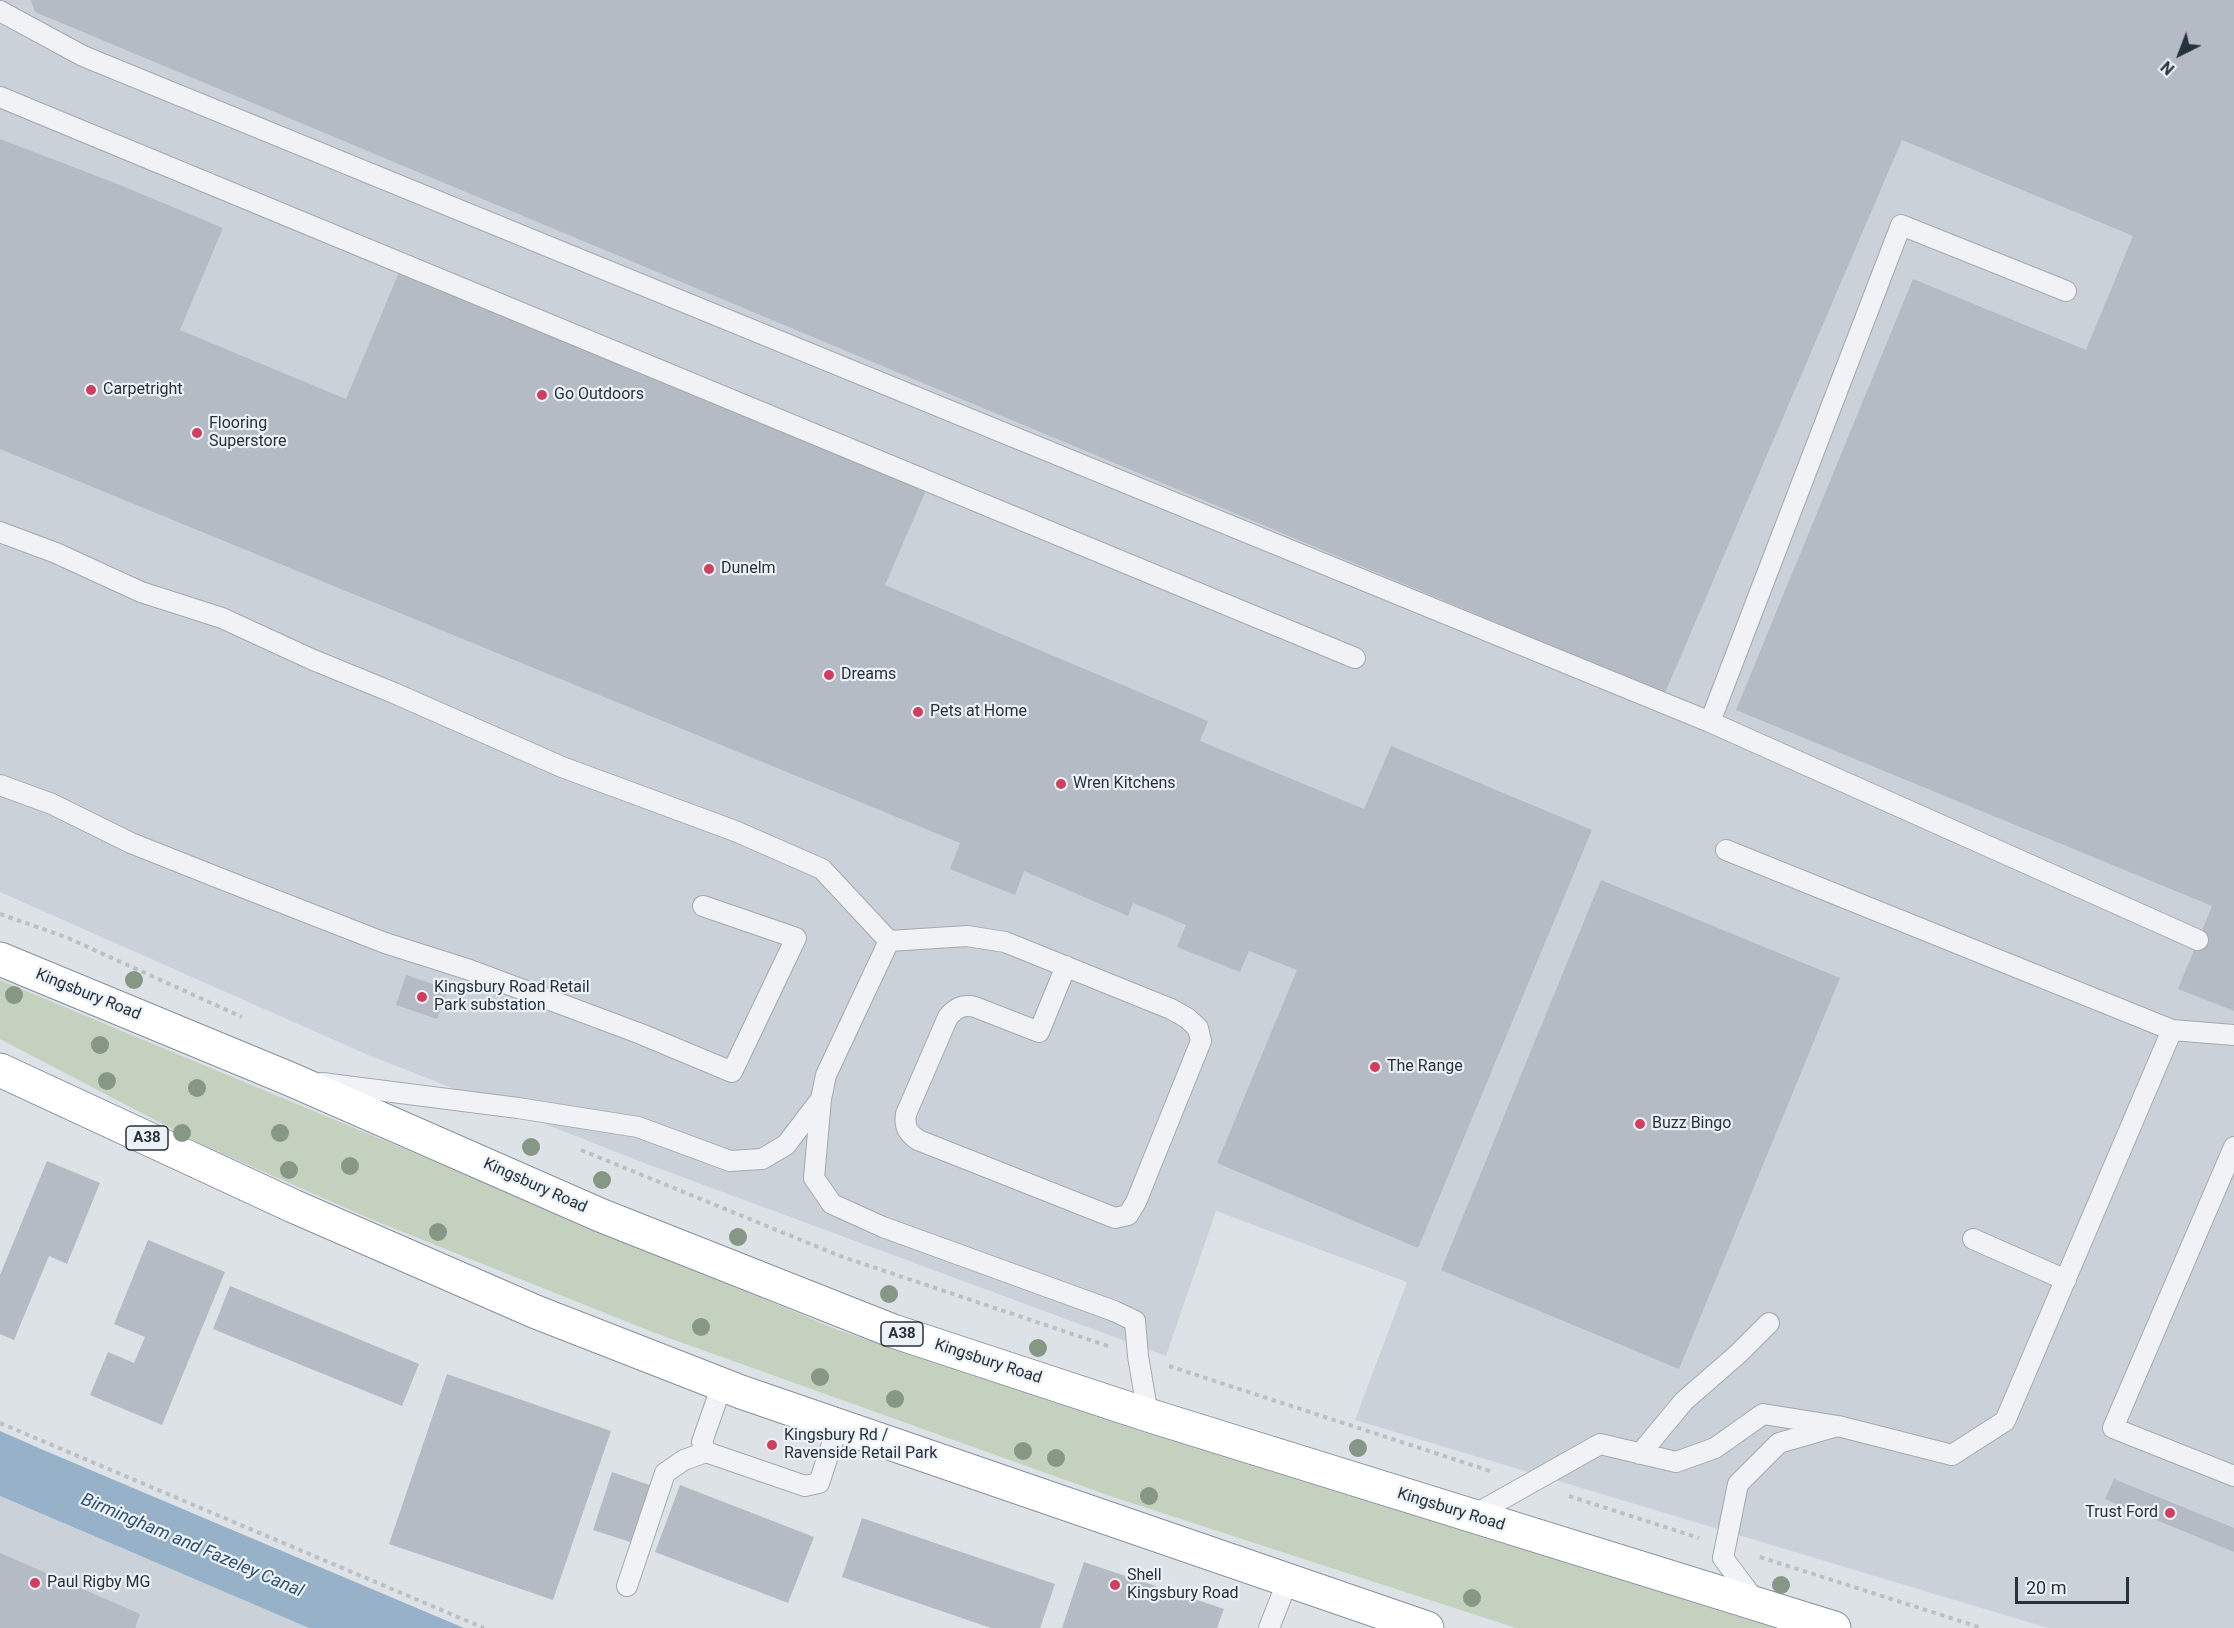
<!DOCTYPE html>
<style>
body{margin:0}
#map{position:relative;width:2234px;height:1628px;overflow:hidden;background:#dde2e7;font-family:Roboto,sans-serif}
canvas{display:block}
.north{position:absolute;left:2150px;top:24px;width:60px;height:60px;-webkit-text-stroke:4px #ecf1f5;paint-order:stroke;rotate:222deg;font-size:16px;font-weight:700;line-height:24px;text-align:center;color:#26313e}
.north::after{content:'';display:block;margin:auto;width:21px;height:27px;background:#26313e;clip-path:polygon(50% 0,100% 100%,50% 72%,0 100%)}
.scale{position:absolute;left:2015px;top:1577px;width:114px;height:27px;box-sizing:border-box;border:3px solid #26313e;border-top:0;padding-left:8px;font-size:18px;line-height:21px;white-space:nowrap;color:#26313e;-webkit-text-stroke:4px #ecf1f5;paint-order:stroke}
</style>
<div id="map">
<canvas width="2234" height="1628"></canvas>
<div class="north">N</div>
<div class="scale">20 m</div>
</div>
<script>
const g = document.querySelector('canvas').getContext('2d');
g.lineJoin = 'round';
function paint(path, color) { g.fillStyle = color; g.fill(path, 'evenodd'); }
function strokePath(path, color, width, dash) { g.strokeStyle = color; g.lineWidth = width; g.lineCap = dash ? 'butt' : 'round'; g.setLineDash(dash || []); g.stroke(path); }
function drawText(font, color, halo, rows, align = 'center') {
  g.font = font + ' Roboto,sans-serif'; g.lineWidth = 4.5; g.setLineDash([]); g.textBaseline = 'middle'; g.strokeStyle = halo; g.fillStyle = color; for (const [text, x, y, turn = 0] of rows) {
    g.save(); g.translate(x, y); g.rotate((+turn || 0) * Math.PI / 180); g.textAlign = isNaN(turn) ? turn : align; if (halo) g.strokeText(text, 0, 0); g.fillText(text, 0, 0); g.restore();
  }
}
paint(new Path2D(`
 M0 0H2234V1628H2048L1355 1420 1407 1282 1216 1211 1166 1356 647 1164 368 1055 0 892Z
 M0 1496 74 1528 309 1628H0Z`), '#cbd1d9');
paint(new Path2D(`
 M0 980 838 1330 1123 1424 1774 1628H1516L1110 1496 655 1333 373 1220 203 1145 0 1039Z`), '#c4d1be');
paint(new Path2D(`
 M0 1431 41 1449 464 1628H309L0 1496Z`), '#97b2c8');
paint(new Path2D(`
 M31 0H2234V1011L2178 989 2212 906 1736 710 1913 279 2086 350 2133 236 1902 140 1665 693 35 12Z
 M0 139 115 183 223 228 180 330 346 399 400 270 927 488 885 585 1208 721 1200 741 1364 809 1391 746 1592 830 1418 1248 1217 1163 1297 970 1249 951 1240 972 1177 947 1186 925 1133 903 1128 916 1024 871 1015 895 950 869 960 843 0 449Z
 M1601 880 1840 978 1679 1369 1441 1270Z
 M406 975 448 989 437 1019 396 1005Z
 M47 1161 100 1183 67 1264 49 1256 14 1340 0 1334V1275Z
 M148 1240 225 1272 162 1425 90 1395 108 1352 134 1363 145 1337 114 1324Z
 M230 1286 419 1364 402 1406 213 1329Z
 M447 1374 611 1431 553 1600 389 1544Z
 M612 1472 652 1486 633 1543 593 1530Z
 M2114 1479 2234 1528V1552L2105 1499Z
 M680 1485 814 1537 788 1603 655 1552Z
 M862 1518 1055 1584 1040 1628H991L842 1577Z
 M0 1553 140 1614 135 1628H0Z
 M1084 1562 1224 1609 1217 1628H1062Z`), '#b4bbc4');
const service = new Path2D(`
 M0 11 83 56 1710 722
 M0 97 1355 658
 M2066 291 1901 225 1710 722 2198 940
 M0 532 56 553 141 592 222 618 311 659 394 693 562 767 735 831 822 869 889 941
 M0 785 52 804 131 843 219 878 385 943 470 970 641 1034 732 1072 796 938 703 906
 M1726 850 2172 1030 2234 1035
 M889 941 967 936 1005 942 1171 1009 1187 1018 1198 1028 1201 1041 1195 1056 1136 1202 1128 1215 1115 1218 918 1140C908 1133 904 1127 906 1114L948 1017C956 1008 962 1004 975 1007L1039 1032 1066 966
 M889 941 826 1075 821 1099 814 1178 832 1204 883 1227 1114 1311 1135 1321 1138 1356 1148 1415
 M322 1083 518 1108 638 1127 730 1161 762 1159 786 1145 821 1099
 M2234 1147 2113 1428 2234 1476
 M1973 1239 2066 1280
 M1838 1426 1952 1455 2005 1421 2172 1030
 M706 1452 805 1486 819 1483 838 1426
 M1640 1454 1684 1401 1738 1354 1769 1323
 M1472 1516 1600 1444 1676 1462 1715 1448 1763 1414 1838 1426 1779 1443 1738 1484 1723 1558 1756 1602
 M627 1586 665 1473 684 1460 706 1452 702 1442 722 1385
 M1269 1628 1288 1580`);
const trunk = new Path2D(`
 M0 959 290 1079 600 1215 893 1331 1148 1415 1834 1628
 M0 1070 293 1206 536 1312 741 1392 1427 1628`);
strokePath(service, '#a2a9b1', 22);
strokePath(trunk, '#84909e', 35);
strokePath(new Path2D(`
 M0 914 68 938 242 1017
 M581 1150 840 1256 1108 1346
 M1169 1366 1490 1471
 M0 1423 484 1628
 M1569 1496 1699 1538
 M1760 1557 1982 1628`), '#bbc0c5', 4, [4.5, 4.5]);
strokePath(service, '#f0f2f5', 20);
strokePath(trunk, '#fff', 33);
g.fillStyle = '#869785';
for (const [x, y] of [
 [134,980],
 [14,995],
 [100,1045],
 [107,1081],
 [197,1088],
 [182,1133],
 [280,1133],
 [531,1147],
 [350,1166],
 [289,1170],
 [602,1180],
 [438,1232],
 [738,1237],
 [889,1294],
 [701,1327],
 [1038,1348],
 [820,1377],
 [895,1399],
 [1358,1448],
 [1023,1451],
 [1056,1458],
 [1149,1496],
 [1781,1585],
 [1472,1598]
]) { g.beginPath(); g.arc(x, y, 9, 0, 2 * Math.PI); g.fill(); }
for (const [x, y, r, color] of [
 [91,390,6,"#cf3f5f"],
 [542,395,6,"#cf3f5f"],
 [197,433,6,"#cf3f5f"],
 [709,569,6,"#cf3f5f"],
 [829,675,6,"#cf3f5f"],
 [918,712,6,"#cf3f5f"],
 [1061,784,6,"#cf3f5f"],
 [422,997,6,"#cf3f5f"],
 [1375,1067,6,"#cf3f5f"],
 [1640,1124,6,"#cf3f5f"],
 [772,1445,6,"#cf3f5f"],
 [2170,1513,6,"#cf3f5f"],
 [35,1583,6,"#cf3f5f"],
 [1115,1585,6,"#cf3f5f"]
]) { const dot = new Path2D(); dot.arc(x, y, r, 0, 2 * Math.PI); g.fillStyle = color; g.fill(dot); strokePath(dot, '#ecf1f5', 2); }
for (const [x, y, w] of [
 [147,1138,42],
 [902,1334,42]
]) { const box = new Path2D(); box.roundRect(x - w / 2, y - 12, w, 24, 4.5); g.fillStyle = '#ecf1f5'; g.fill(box); strokePath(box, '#26313e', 1.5); }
drawText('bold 15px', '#26313e', null, [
 ["A38",147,1138],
 ["A38",902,1334]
]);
drawText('16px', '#26313e', '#ecf1f5', [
 ["Carpetright",103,390],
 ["Go Outdoors",554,395],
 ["Flooring",209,424],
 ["Superstore",209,442],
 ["Dunelm",721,569],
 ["Dreams",841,675],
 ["Pets at Home",930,712],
 ["Wren Kitchens",1073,784],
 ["Kingsbury Road Retail",434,988],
 ["Park substation",434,1006],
 ["The Range",1387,1067],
 ["Buzz Bingo",1652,1124],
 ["Kingsbury Rd /",784,1436],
 ["Ravenside Retail Park",784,1454],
 ["Trust Ford",2158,1513,"right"],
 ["Shell",1127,1576],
 ["Kingsbury Road",1127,1594],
 ["Paul Rigby MG",47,1583]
], 'left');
drawText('16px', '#26313e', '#ecf1f5', [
 ["Kingsbury Road",88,995,22],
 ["Kingsbury Road",535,1186,24],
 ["Kingsbury Road",988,1362,18],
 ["Kingsbury Road",1451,1510,17]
]);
drawText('italic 18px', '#305272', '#ecf1f5', [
 ["Birmingham and Fazeley Canal",192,1546,23]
]);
</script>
